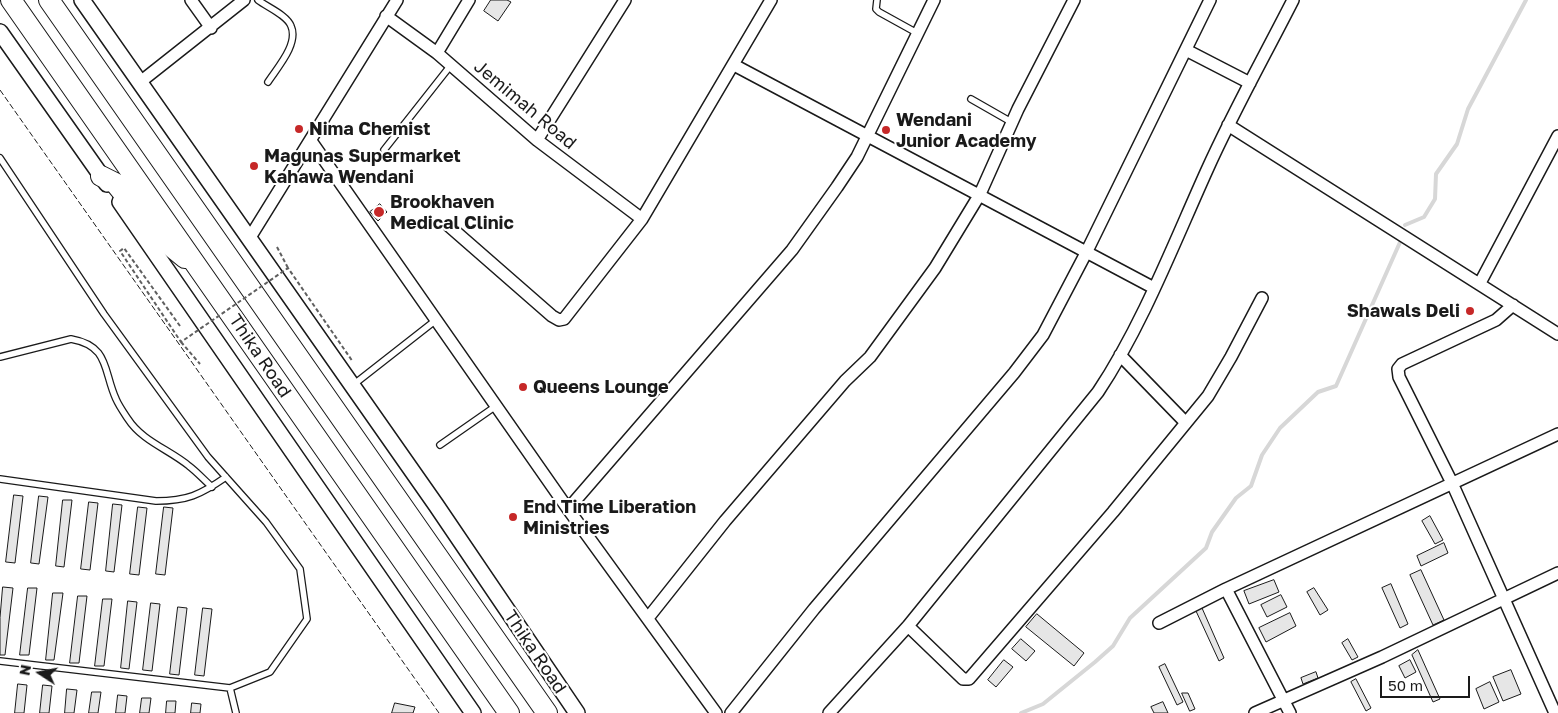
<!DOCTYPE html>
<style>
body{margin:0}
#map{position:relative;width:1558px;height:713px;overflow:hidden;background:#fff;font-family:"Golos Text",sans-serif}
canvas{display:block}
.north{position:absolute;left:15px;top:648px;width:50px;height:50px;-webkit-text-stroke:4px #fff;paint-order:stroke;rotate:281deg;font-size:14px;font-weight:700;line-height:20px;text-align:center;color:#1a1a1a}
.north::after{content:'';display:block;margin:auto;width:18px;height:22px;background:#1a1a1a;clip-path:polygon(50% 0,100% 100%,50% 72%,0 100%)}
.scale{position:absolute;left:1380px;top:676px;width:90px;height:22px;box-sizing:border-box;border:2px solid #1a1a1a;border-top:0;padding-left:6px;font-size:15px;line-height:18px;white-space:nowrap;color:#1a1a1a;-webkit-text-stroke:4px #fff;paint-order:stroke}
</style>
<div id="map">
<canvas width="1558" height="713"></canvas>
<div class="north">N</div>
<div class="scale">50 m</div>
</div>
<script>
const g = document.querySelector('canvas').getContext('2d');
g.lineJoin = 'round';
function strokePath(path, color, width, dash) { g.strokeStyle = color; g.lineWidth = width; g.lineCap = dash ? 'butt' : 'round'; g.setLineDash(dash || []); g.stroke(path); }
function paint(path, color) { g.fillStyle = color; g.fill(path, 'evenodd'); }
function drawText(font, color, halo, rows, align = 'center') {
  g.font = font + ' "Golos Text",sans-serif'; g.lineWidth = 4; g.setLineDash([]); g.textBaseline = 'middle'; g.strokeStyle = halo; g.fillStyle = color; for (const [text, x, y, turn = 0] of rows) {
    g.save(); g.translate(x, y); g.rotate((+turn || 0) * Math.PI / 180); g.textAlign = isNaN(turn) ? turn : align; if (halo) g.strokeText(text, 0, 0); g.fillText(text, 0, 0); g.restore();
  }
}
strokePath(new Path2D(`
 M1405 225 1424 217 1435 199 1436 174 1457 144 1468 109 1526 0
 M1021 713 1043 704 1095 662 1113 646 1130 618 1206 548 1212 532 1236 498 1251 486 1262 455 1280 428 1318 392 1336 386 1401 240`), '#d7d7d7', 4);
const building = new Path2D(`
 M491 0H507L511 2 498 21 484 11Z
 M380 204 387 212 378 221 370 212Z
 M14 495 23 496 15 563 6 562Z
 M39 496 48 497 39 564 31 563Z
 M63 500H72L64 567 56 566Z
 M89 502 98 503 90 570 81 569Z
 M113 504 122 505 114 572 106 571Z
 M138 507 147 508 139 575 130 574Z
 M164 507 173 508 165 575 156 574Z
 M1430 516 1443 540 1435 544 1422 521Z
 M1444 543 1448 553 1421 566 1417 556Z
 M1421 570 1444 620 1433 625 1410 575Z
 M1274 580 1279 592 1249 604 1244 591Z
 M1391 584 1408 624 1400 628 1382 588Z
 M3 587 13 588 5 655H0V618Z
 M28 588H37L29 655H20Z
 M1314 588 1328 610 1320 615 1307 592Z
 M53 593H63L54 660H46Z
 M1281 595 1287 607 1267 617 1261 605Z
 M78 596H87L79 663H70Z
 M103 599H112L104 666H95Z
 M128 601 137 602 129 669 121 668Z
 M151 603 160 604 152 671 143 670Z
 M178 607 187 608 179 675 170 674Z
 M203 608 212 609 204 676 195 675Z
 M1202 608 1224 658 1219 661 1196 611Z
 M1290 613 1296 626 1266 642 1259 628Z
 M1037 614 1084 653 1074 666 1026 627Z
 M1021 639 1035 651 1026 661 1012 649Z
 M1348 639 1358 657 1352 660 1342 643Z
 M1418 650 1440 699 1433 702 1412 655Z
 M1004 660 1013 667 996 687 988 680Z
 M1410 660 1416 672 1405 678 1399 666Z
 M1165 664 1183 702 1177 705 1159 667Z
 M1511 670 1521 694 1503 701 1493 677Z
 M1316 672 1318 678 1303 684 1301 678Z
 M1356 679 1371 708 1366 711 1351 682Z
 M1490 682 1499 702 1484 709 1476 689Z
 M18 684 27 685 24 713H15Z
 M43 685 52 686 49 713H40Z
 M67 689 77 690 74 713H65Z
 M92 692H101L98 713H89Z
 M1182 693H1188L1195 709 1190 711Z
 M118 695 127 696 125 713H116Z
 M142 698H151L149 713H140Z
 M167 701H176L175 713H166Z
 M1163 702 1168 713H1154L1151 707Z
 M192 703 201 704 200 713H191Z
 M395 703 415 707 413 713H392Z`);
paint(building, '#e6e6e6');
strokePath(building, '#1a1a1a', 1);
const lane = new Path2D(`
 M258 0C267 7 287 15 291 26 299 44 277 68 268 82
 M877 0 876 9 879 12 917 33
 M971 99 1013 123
 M384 150 451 65
 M0 158 104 314 208 457 266 522 300 569 307 619 270 672 230 688 0 661
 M0 357 71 339C110 346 103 371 116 399 119 406 124 413 128 419 142 441 170 450 189 466 197 472 204 480 212 487
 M353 385 436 320
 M440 445 496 406
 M0 479 156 501C187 501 200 495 226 477
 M230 688 236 713`);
const street = new Path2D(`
 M191 0 211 28
 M386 16 437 53 537 140 642 219
 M1186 50 1250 83
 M437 53 469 0
 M734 65 1154 288
 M139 83 244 0
 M1228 125 1558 334
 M537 140 625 0
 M311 141 568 509 716 713
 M449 226 552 316 559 320 564 319 642 219 771 0
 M249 239 397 0
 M1480 283 1558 136
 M1513 305 1496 320 1402 364 1398 369 1399 377 1452 483 1555 713
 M1120 355 1186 423
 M568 509 792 250 837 187 857 157 934 0
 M1226 589 1290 713
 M648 618 725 521 845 381 870 357 935 268 980 194 1018 109 1074 0
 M1159 623 1226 589 1558 434
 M908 626 963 679H969L1113 512 1208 396 1231 357 1262 298
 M731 713 814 609 1014 373 1043 335 1086 253 1210 0
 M829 713 908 626 1098 392C1142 326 1174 243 1207 170 1233 112 1264 57 1293 0
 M1255 713 1382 657 1558 573`);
const secondary = new Path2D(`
 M82 0 436 505 577 713
 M0 32 107 184
 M120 202 473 713`);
const highway = new Path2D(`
 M11 0 509 713
 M49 0 547 713
 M101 176 115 183 157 235 185 258`);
strokePath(lane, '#1a1a1a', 8);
strokePath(street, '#1a1a1a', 14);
strokePath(secondary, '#1a1a1a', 18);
strokePath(highway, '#1a1a1a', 22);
strokePath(new Path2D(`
 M277 247 288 268
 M181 342 200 364`), '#5f5f5f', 2, [4, 2.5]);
strokePath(lane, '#fff', 5.5);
strokePath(street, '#fff', 11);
strokePath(secondary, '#fff', 15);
strokePath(highway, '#fff', 20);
strokePath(new Path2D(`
 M180 326 124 248 120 251 181 342 288 268 353 362`), '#5f5f5f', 2, [4, 2.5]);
strokePath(new Path2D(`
 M0 90 439 713`), '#1a1a1a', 1, [6, 2.5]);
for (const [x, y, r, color] of [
 [299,129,5,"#c62828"],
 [886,130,5,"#c62828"],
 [254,166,5,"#c62828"],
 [379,212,6,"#c62828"],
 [1470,311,5,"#c62828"],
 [523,387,5,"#c62828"],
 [513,517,5,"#c62828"]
]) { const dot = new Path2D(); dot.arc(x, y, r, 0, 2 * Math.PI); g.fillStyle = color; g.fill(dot); strokePath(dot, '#fff', 2); }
drawText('18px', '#1a1a1a', '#fff', [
 ["Jemimah Road",525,105,40],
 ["Thika Road",260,356,56],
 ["Thika Road",535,652,56]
]);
drawText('bold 18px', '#1a1a1a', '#fff', [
 ["Wendani",896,120],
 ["Junior Academy",896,141],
 ["Nima Chemist",309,129],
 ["Magunas Supermarket",264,156],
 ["Kahawa Wendani",264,177],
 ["Brookhaven",390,202],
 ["Medical Clinic",390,223],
 ["Shawals Deli",1460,311,"right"],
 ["Queens Lounge",533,387],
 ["End Time Liberation",523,507],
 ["Ministries",523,528]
], 'left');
</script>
